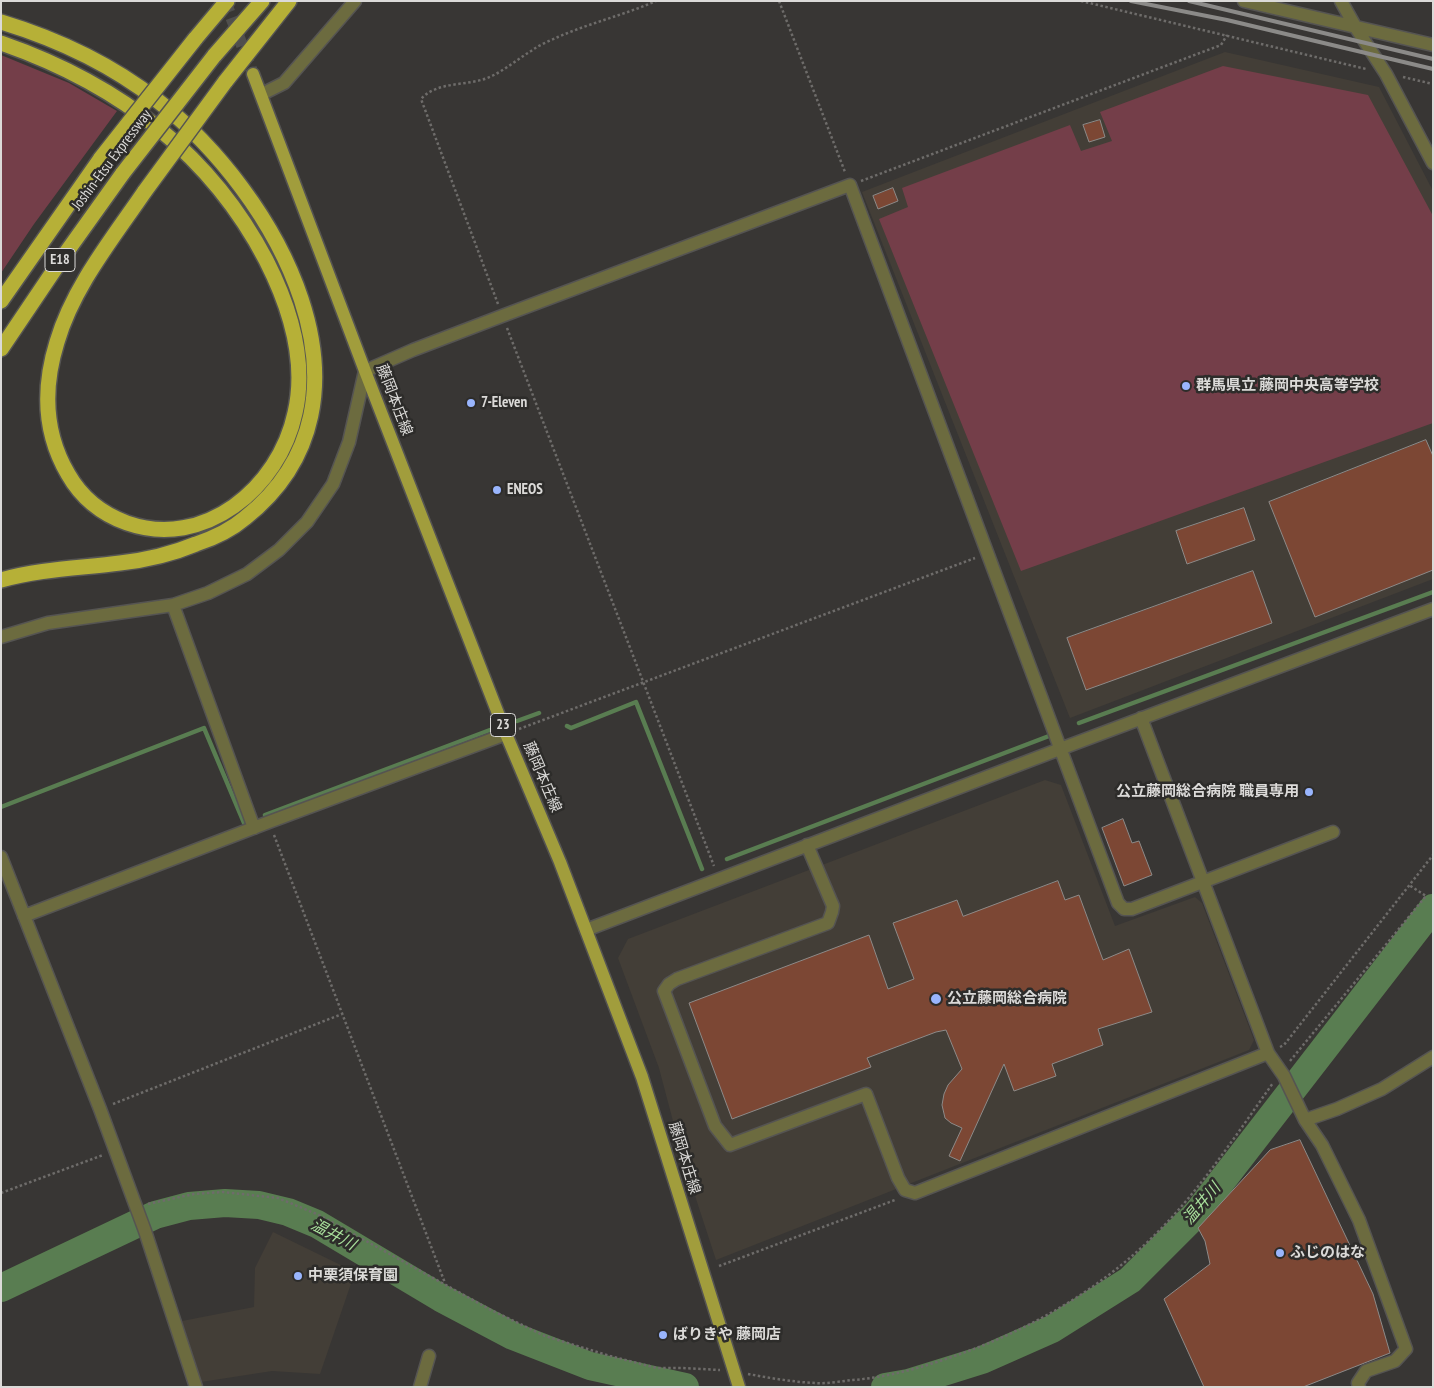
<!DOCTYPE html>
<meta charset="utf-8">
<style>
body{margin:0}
#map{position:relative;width:1434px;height:1388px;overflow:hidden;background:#383634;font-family:"PT Sans Narrow",sans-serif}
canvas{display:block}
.frame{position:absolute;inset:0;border:2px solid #dbdad8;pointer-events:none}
</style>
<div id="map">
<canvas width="1434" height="1388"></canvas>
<div class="frame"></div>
</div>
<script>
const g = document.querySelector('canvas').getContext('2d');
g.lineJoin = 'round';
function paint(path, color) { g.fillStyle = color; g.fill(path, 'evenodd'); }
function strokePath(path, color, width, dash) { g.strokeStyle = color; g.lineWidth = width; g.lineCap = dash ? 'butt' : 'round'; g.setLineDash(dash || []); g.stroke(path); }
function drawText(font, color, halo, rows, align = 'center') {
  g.font = font + ' "PT Sans Narrow","Noto Sans JP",sans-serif'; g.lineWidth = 5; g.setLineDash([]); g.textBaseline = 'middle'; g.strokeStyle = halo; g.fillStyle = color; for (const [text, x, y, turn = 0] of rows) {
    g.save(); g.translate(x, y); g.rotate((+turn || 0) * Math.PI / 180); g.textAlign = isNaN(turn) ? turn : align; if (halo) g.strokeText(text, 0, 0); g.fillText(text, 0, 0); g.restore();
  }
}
paint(new Path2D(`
 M1225 52 1379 87 1433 191V579L1070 718 862 192Z
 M1045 780 1061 785 1115 926 1195 897 1202 903 1254 1040 1249 1050 716 1260 683 1159 659 1068 618 958 628 939Z
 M273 1232 355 1272 320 1374 272 1371 201 1382 182 1321 254 1307 255 1268Z`), '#433e37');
paint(new Path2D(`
 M1 55 69 83 117 111 34 224 1 273Z
 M1223 66 1368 95 1433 216V423L1021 571 879 219 908 207 902 188 1070 125 1081 151 1112 141 1100 112Z`), '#743e49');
strokePath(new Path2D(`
 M517 721 539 713
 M1079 723 1433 592
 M567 726 571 728 636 702 702 869
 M1 807 204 728 244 823
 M265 815 490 730
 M727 859 1049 736`), '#597d51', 4.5);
strokePath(new Path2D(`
 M1 1288 155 1215 189 1206 225 1203 259 1205 288 1212 317 1224 441 1298 513 1336 590 1366 685 1387
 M885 1387 908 1383 982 1360 1052 1329 1130 1280 1197 1213 1433 908`), '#597d51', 28);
const building = new Path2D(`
 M1100 120 1105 137 1089 142 1083 125Z
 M893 188 898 201 878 209 873 196Z
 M1426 440 1433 456V570L1315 617 1269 502Z
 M1244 508 1255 540 1187 564 1176 531Z
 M1253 571 1272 623 1086 690 1067 638Z
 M1123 819 1132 843 1139 841 1152 875 1124 886 1102 828Z
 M1058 881 1065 900 1079 895 1103 960 1129 949 1152 1012 1098 1029 1103 1045 1052 1064 1056 1076 1014 1091 1004 1064 960 1161 949 1156 962 1128 951 1123 945 1118 942 1105 944 1094 948 1085 962 1069 946 1030 936 1032 867 1058 871 1067 732 1119 689 1003 869 935 888 989 914 979 893 923 957 900 963 916Z
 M1300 1140 1373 1294 1390 1353 1303 1387H1204L1164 1299 1210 1264 1205 1241 1198 1228 1270 1150Z`);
paint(building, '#7c4734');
strokePath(building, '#8d8a88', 1);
strokePath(new Path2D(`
 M225 1 253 74`), '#504f4d', 12, [12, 6]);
const minor = new Path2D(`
 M1244 1 1433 45
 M1341 1 1356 28 1386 74 1433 163
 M262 94 284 83 355 1
 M173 605 254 828
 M1 637 48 623 173 605 208 593 247 574 279 550 307 522 333 484 349 442 365 371 413 350 502 316 850 185 1118 903 1124 909H1132L1333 832
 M1141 718 1268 1053 1284 1076 1305 1120 1322 1145 1359 1220 1406 1349 1395 1361 1366 1371 1358 1383 1359 1387
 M807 845 833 906 832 912 828 923 677 979 669 984 664 991 715 1126 730 1145 866 1094 898 1178 905 1190 915 1193 1268 1053
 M1 857 100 1109 145 1231 196 1387
 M24 916 269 822 506 734
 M586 930 1060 749 1433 609
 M1305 1120 1337 1109 1382 1089 1433 1057
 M420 1387 429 1356`);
const major = new Path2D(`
 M253 74 365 371 506 734 560 862 642 1077 739 1387`);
const highway = new Path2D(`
 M1 22C57 39 112 65 158 101 275 192 394 400 245 518 231 530 214 538 196 544 172 554 147 560 120 563 81 568 39 569 1 580
 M195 39 227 1
 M1 43C116 83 209 151 266 260 290 307 307 361 295 413 279 488 204 550 127 523 102 514 81 497 68 474 44 433 43 387 57 342 73 287 113 238 145 191
 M214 56 262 1
 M225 82 289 1
 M1 301 101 158
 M1 349 63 257 123 173`);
strokePath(minor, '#555452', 15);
strokePath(major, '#555452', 15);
strokePath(highway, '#555452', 18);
strokePath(new Path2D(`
 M779 1 845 172
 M1081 1 1366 69
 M1403 77 1433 84
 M861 181 1221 45 1227 35
 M498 304 421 99C438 80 470 87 492 76 506 69 518 59 531 51 539 45 549 41 558 37 590 23 624 15 656 1
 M507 328 714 866
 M519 729 975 558
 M274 835 445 1283
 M1280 1047 1284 1045 1433 855
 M1290 1061 1426 896 1409 885
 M113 1104 342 1014
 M1 1193 103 1155
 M148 1204 194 1194 223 1192 278 1198 319 1215 491 1310 545 1336 610 1356 657 1368H683L720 1370
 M719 1266 895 1200
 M748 1374C770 1378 793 1382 815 1383 828 1384 841 1381 853 1380 891 1377 927 1366 963 1353 1043 1324 1115 1280 1173 1216 1210 1175 1241 1128 1273 1083`), '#6e6c6a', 2.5, [2.5, 2.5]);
strokePath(minor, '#6c6b3f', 12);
strokePath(major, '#a19d3c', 12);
strokePath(highway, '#b6b037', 15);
strokePath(new Path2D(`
 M1131 1 1227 20 1433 69
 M1189 1 1433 59`), '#8b8a88', 4);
const highwayBridge = new Path2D(`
 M101 158 195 39
 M123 173 214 56
 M145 191 225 82`);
strokePath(highwayBridge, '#555452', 18, []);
strokePath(highwayBridge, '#b6b037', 15);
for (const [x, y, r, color] of [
 [1186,386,5,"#99b5fd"],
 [471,403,5,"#99b5fd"],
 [497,490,5,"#99b5fd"],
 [1309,792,5,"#99b5fd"],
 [936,999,6,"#99b5fd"],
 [1280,1253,5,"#99b5fd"],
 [298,1276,5,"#99b5fd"],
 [663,1335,5,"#99b5fd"]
]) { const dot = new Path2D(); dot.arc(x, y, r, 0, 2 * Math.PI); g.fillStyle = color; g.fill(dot); strokePath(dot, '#2d2c2a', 2); }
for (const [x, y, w] of [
 [60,260,30],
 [503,725,25]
]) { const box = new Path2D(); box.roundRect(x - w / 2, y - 11.5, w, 23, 4); g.fillStyle = '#2d2c2a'; g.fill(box); strokePath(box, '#dbdad8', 1); }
drawText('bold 14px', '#dbdad8', null, [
 ["E18",60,260],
 ["23",503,725]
]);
drawText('15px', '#dbdad8', '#2d2c2a', [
 ["Joshin-Etsu Expressway",112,160,-53],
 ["藤岡本庄線",394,400,69],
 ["藤岡本庄線",542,777,67],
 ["藤岡本庄線",684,1158,73]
]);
drawText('bold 15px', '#dbdad8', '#2d2c2a', [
 ["群馬県立 藤岡中央高等学校",1196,386],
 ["7-Eleven",481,403],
 ["ENEOS",507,490],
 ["公立藤岡総合病院 職員専用",1299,792,"right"],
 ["公立藤岡総合病院",947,999],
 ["ふじのはな",1290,1253],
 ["中栗須保育園",308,1276],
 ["ばりきや 藤岡店",673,1335]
], 'left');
drawText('italic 16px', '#a8df9b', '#2d2c2a', [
 ["温井川",1202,1204,-50],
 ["温井川",333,1235,28]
]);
</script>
